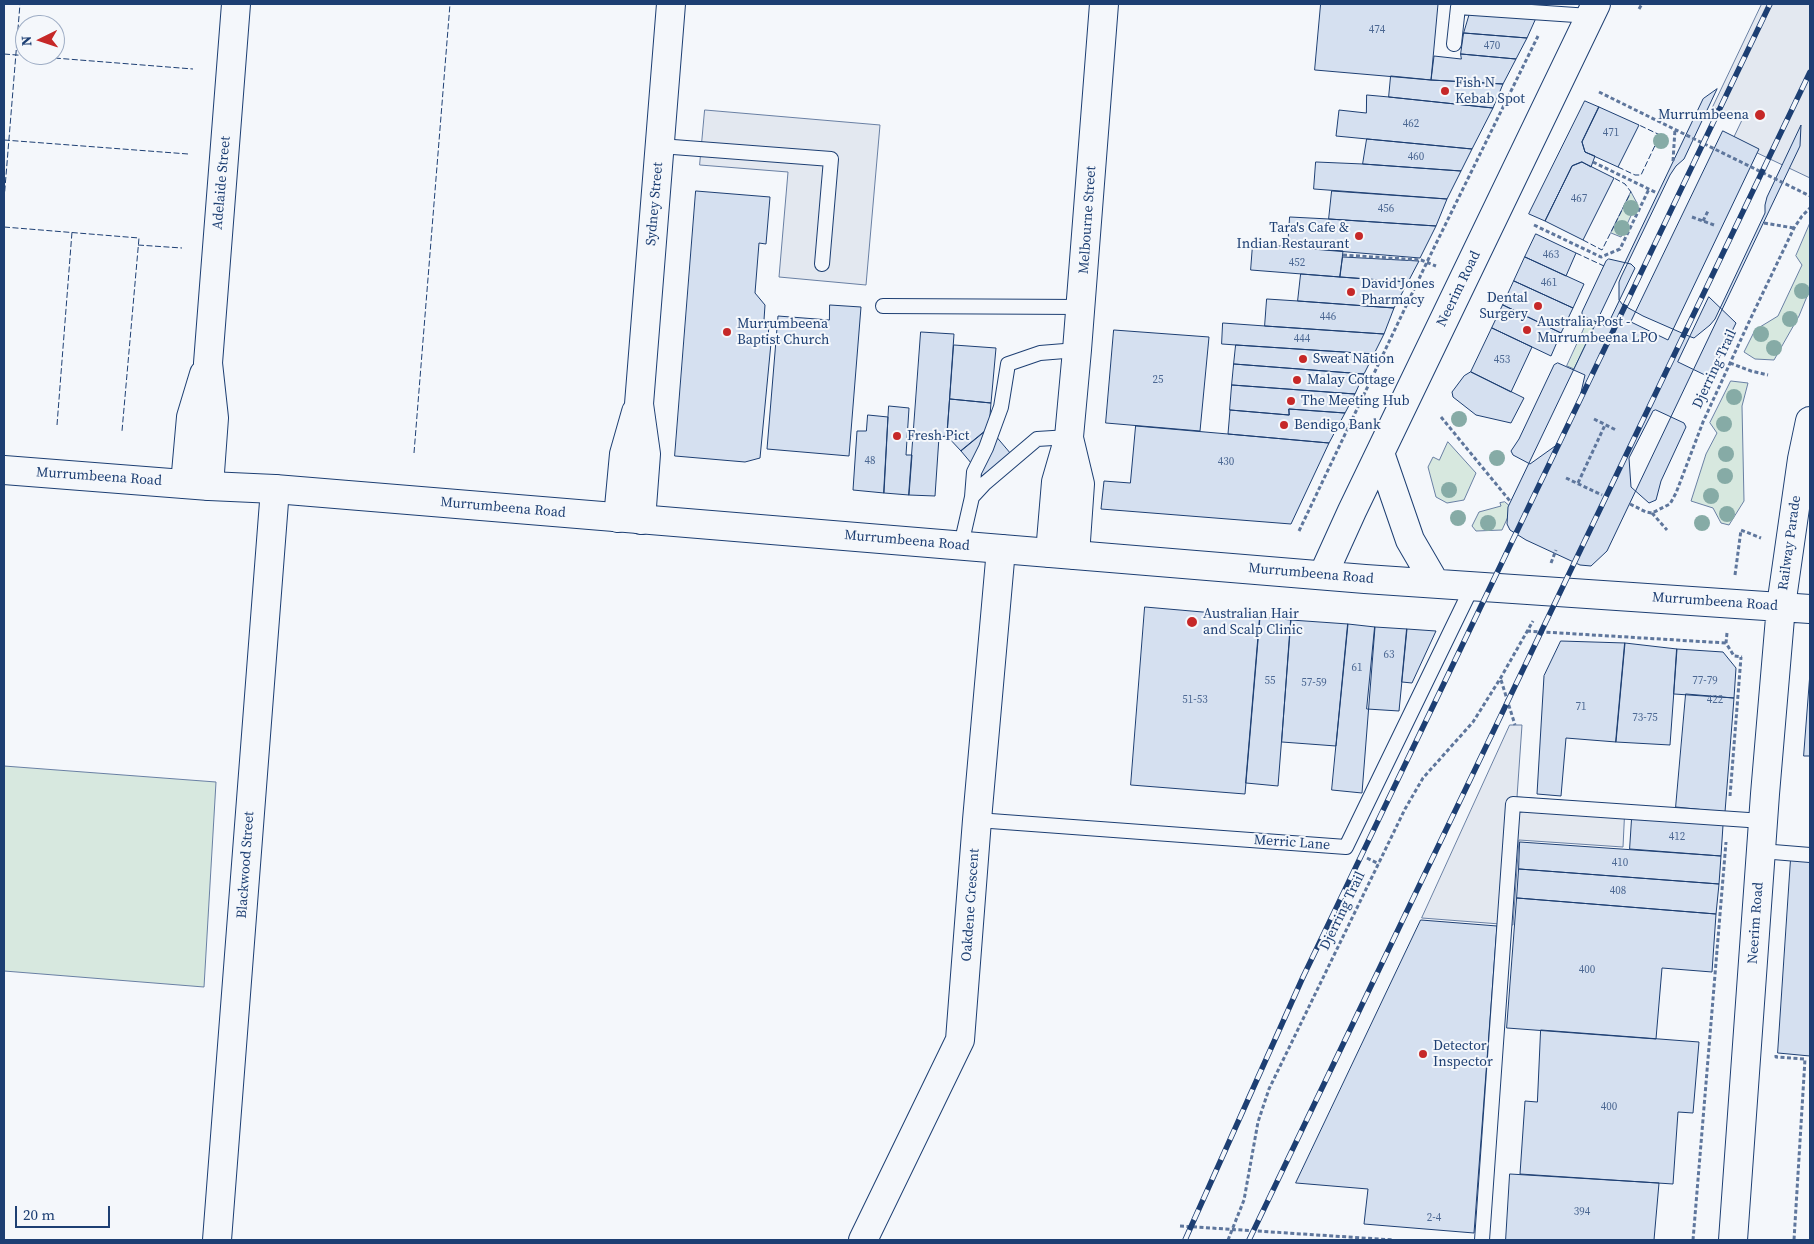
<!DOCTYPE html>
<style>
body{margin:0}
#map{position:relative;width:1814px;height:1244px;overflow:hidden;background:#f4f7fb;font-family:"Source Serif 4",serif}
canvas{display:block}
.frame{position:absolute;inset:0;border:5px solid #1d3f73;pointer-events:none}
.north{position:absolute;left:15px;top:15px;width:50px;height:50px;box-sizing:border-box;background:#f4f7fb;border:1px solid #9eadc5;border-radius:50%;rotate:266deg;font-size:14px;font-weight:700;line-height:20px;text-align:center;color:#1d3f73}
.north::after{content:'';display:block;margin:auto;width:18px;height:22px;background:#c62828;clip-path:polygon(50% 0,100% 100%,50% 72%,0 100%)}
.scale{position:absolute;left:15px;top:1206px;width:95px;height:22px;box-sizing:border-box;border:2px solid #1d3f73;border-top:0;padding-left:6px;font-size:15px;line-height:18px;white-space:nowrap;color:#1d3f73;-webkit-text-stroke:4px #f4f7fb;paint-order:stroke}
</style>
<div id="map">
<canvas width="1814" height="1244"></canvas>
<div class="frame"></div>
<div class="north">N</div>
<div class="scale">20 m</div>
</div>
<script>
const g = document.querySelector('canvas').getContext('2d');
g.lineJoin = 'round';
function paint(path, color) { g.fillStyle = color; g.fill(path, 'evenodd'); }
function strokePath(path, color, width, dash) { g.strokeStyle = color; g.lineWidth = width; g.lineCap = dash ? 'butt' : 'round'; g.setLineDash(dash || []); g.stroke(path); }
function drawText(font, color, halo, rows, align = 'center') {
  g.font = font + ' "Source Serif 4",serif'; g.lineWidth = 4; g.setLineDash([]); g.textBaseline = 'middle'; g.strokeStyle = halo; g.fillStyle = color; for (const [text, x, y, turn = 0] of rows) {
    g.save(); g.translate(x, y); g.rotate((+turn || 0) * Math.PI / 180); g.textAlign = isNaN(turn) ? turn : align; if (halo) g.strokeText(text, 0, 0); g.fillText(text, 0, 0); g.restore();
  }
}
const green = new Path2D(`
 M1631 192 1637 203 1621 237 1611 233Z
 M1810 223V289L1799 316 1774 360 1755 359 1744 352 1755 330 1778 316 1802 265 1796 256Z
 M1589 318 1596 322 1574 369 1567 366Z
 M1731 381 1748 383 1742 406 1744 501 1729 525 1721 523 1713 508 1691 501 1706 454 1717 433 1710 423Z
 M1448 442 1476 473 1464 500 1447 503 1436 497 1428 467 1433 457 1439 460Z
 M1505 502 1512 508 1502 530 1476 531 1472 526 1479 512 1501 506 1500 503Z
 M4 766 216 782 204 987 4 971Z`);
paint(green, '#d7e8df');
strokePath(green, '#687fa3', 1);
const parking = new Path2D(`
 M1762 4H1810V178L1732 141 1742 120 1713 107Z
 M705 110 880 125 866 285 779 277 788 172 700 165Z
 M1510 725H1522L1517 797 1625 805 1623 847 1519 840 1513 925 1422 918Z`);
paint(parking, '#e3e8f0');
strokePath(parking, '#687fa3', 1);
const building = new Path2D(`
 M1321 4H1438L1431 80 1315 70Z
 M1470 13 1536 18 1527 38 1464 33Z
 M1464 33 1527 38 1516 59 1461 54Z
 M1461 54 1516 59 1503 84 1431 80 1434 56 1461 59Z
 M1391 76 1431 80 1503 84 1493 108 1389 97Z
 M1717 89 1684 159 1676 166 1670 175 1621 277 1619 282V300L1623 305 1643 316 1691 337 1694 338 1710 325 1715 319 1765 213V205L1767 197 1801 125 1800 146 1607 551 1591 566 1580 565 1526 540 1510 530 1507 524 1508 507 1703 99Z
 M1367 95 1389 97 1493 108 1472 149 1336 136 1339 110 1366 113Z
 M1585 101 1599 107 1582 142 1585 152 1595 156 1591 167 1582 162 1572 166 1545 221 1529 214Z
 M1599 107 1639 125 1618 167 1585 152 1582 142Z
 M1723 131 1759 149 1668 340 1631 322Z
 M1367 139 1472 149 1461 171 1363 164Z
 M1316 162 1363 164 1461 171 1447 199 1314 189Z
 M1582 162 1614 178 1583 240 1545 221 1572 166Z
 M696 191 770 197 766 244 759 243 755 293 765 305 764 320 769 321 768 342 771 343 760 458 745 462 675 456Z
 M1332 191 1447 199 1436 226 1329 219Z
 M1290 217 1329 219 1436 226 1420 258 1288 247Z
 M1536 234 1576 253 1566 276 1525 257Z
 M1253 244 1343 251 1340 277 1251 270Z
 M1343 257 1419 261 1408 282 1340 277Z
 M1525 257 1584 284 1573 308 1514 281Z
 M1609 259 1631 264 1635 268 1608 324 1605 326 1582 315V312L1606 261Z
 M1301 274 1340 277 1408 282 1394 308 1298 301Z
 M1514 281 1573 308 1561 333 1503 305Z
 M1709 297 1736 323 1711 374 1707 376 1678 362Z
 M1267 299 1298 301 1394 308 1384 334 1265 326Z
 M830 305 861 307 849 456 767 449 778 316 829 320Z
 M1503 305 1561 333 1551 356 1492 328Z
 M1223 323 1265 326 1384 334 1374 354 1236 345 1222 344Z
 M1492 328 1532 347 1511 392 1471 372Z
 M1114 330 1209 337 1200 431 1106 423Z
 M921 332 954 334 947 436 939 437 935 496 909 495Z
 M954 345 996 348 991 403 950 399Z
 M1236 345 1374 354 1364 374 1234 364Z
 M1558 363 1585 375 1579 401 1558 444 1530 464 1513 455 1511 451 1519 439 1554 365Z
 M1234 364 1364 374 1355 394 1232 385Z
 M1471 372 1524 398 1511 423 1476 415 1453 397 1452 392 1464 376Z
 M1232 385 1355 394 1345 413 1289 409V415L1230 410Z
 M950 399 991 403 989 428 961 451 947 436Z
 M889 406 909 408 906 455H912L909 495 884 493Z
 M1289 409 1345 413 1329 443 1228 434 1230 410 1289 415Z
 M1656 410 1684 423 1686 427 1661 481 1656 500 1649 503 1631 487 1629 458 1653 411Z
 M868 415 888 417 884 493 853 490 857 431H866Z
 M1136 426 1228 434 1329 443 1291 524 1101 509 1104 481 1130 483Z
 M989 428 1011 454 982 476 961 451Z
 M1145 607 1260 617 1245 794 1131 785Z
 M1260 617 1291 620 1278 786 1246 783Z
 M1291 620 1348 624 1336 746 1282 742Z
 M1348 624 1375 627 1362 793 1332 790Z
 M1375 627 1407 629 1399 711 1367 709Z
 M1407 629 1436 631 1412 683 1402 682Z
 M1561 641 1625 643 1616 742 1566 738 1561 796 1537 794 1544 676Z
 M1625 643 1677 649 1670 745 1616 742Z
 M1677 649 1723 652 1736 668 1734 698 1674 694Z
 M1810 673V756H1804Z
 M1686 694 1734 698 1725 812 1676 807Z
 M1632 818 1723 825 1721 856 1630 849Z
 M1520 842 1721 856 1719 884 1519 869Z
 M1791 858 1810 860V1056L1778 1053Z
 M1519 869 1719 884 1716 914 1517 898Z
 M1517 898 1716 914 1712 972 1662 968 1656 1039 1507 1028Z
 M1421 920 1497 926 1474 1233 1364 1224 1368 1189 1296 1183Z
 M1541 1030 1699 1042 1693 1113 1678 1112 1673 1184 1520 1174 1525 1101 1537 1102Z
 M1510 1174 1659 1183 1654 1240H1506Z`);
paint(building, '#d5e0f0');
strokePath(building, '#1d3f73', 1);
const lane = new Path2D(`
 M1454 44 1458 7 1590 16
 M660 146 831 159 822 264
 M883 306 1081 307
 M972 497 984 484 1037 439 1069 437
 M961 545 972 497 974 472 986 448 1001 407 1008 364 1040 353 1077 350
 M977 820 1346 847 1473 585
 M1761 851 1810 855
 M1482 1240 1513 804 1763 821`);
const street = new Path2D(`
 M1069 438 1080 484 1075 555
 M185 484 191 417 204 374
 M209 486 214 418 208 363 236 4
 M618 518 624 454 636 412
 M641 520 646 454 639 404 671 4
 M1050 553 1056 482 1069 437 1077 350 1104 4
 M1781 606 1802 459 1810 421
 M217 1240 275 489
 M863 1240 960 1040 977 820 1001 549`);
const secondary = new Path2D(`
 M1380 453 1410 540 1435 583
 M4 470 209 486 275 489 1365 579 1810 609
 M1323 575 1352 511 1596 4
 M1733 1240 1765 794 1781 606`);
strokePath(lane, '#1d3f73', 16);
strokePath(street, '#1d3f73', 30);
strokePath(secondary, '#1d3f73', 30);
strokePath(new Path2D(`
 M1639 9 1642 4
 M1599 92 1810 196
 M1673 161 1675 129
 M1593 162 1657 193
 M1692 217 1714 225
 M1703 221 1708 211
 M1764 223 1794 228
 M1534 225 1601 257 1620 249 1649 189
 M1343 255 1421 260 1436 266
 M1730 363 1751 371 1768 375
 M1441 417 1510 501
 M1594 419 1616 430
 M1566 478 1602 495
 M1578 483 1605 425
 M1630 504 1646 512 1652 513 1670 504 1676 493 1703 422 1748 324 1794 228 1802 216 1810 208
 M1652 513 1667 530
 M1299 531 1427 262 1538 36
 M1551 563 1556 550
 M1735 575 1741 530 1761 538
 M1527 631 1726 643
 M1727 633 1726 643 1734 656 1742 657
 M1501 680 1515 725
 M1730 796 1741 657
 M1367 858 1379 864
 M1776 1055V1057L1805 1059 1794 1240
 M1180 1226 1394 1240
 M1228 1240 1244 1200 1258 1122 1269 1089 1405 809 1423 778 1473 722 1500 679 1533 621
 M1693 1240 1726 842`), '#5e769c', 3, [4, 2.5]);
strokePath(lane, '#f4f7fb', 14);
strokePath(street, '#f4f7fb', 28);
strokePath(secondary, '#f4f7fb', 28);
const rail = new Path2D(`
 M1185 1240 1303 977 1770 4
 M1249 1240 1810 72`);
strokePath(rail, '#1d3f73', 5.5);
strokePath(rail, '#f4f7fb', 4, [11]);
strokePath(new Path2D(`
 M4 54 193 69
 M4 140 188 154
 M1618 167 1635 175H1641L1660 135 1639 125
 M4 200 20 4
 M4 227 139 238 122 431
 M1583 240 1602 250 1631 192 1625 184 1614 178
 M138 245 182 248
 M1576 253 1604 266
 M57 425 72 232
 M414 453 450 4`), '#1d3f73', 1, [6, 2.5]);
g.fillStyle = '#86aba6';
for (const [x, y] of [
 [1661,141],
 [1631,208],
 [1622,228],
 [1802,291],
 [1790,319],
 [1761,334],
 [1774,348],
 [1734,397],
 [1459,419],
 [1724,424],
 [1726,454],
 [1497,458],
 [1725,476],
 [1449,490],
 [1711,496],
 [1727,514],
 [1458,518],
 [1488,523],
 [1702,523]
]) { g.beginPath(); g.arc(x, y, 8, 0, 2 * Math.PI); g.fill(); }
for (const [x, y, r, color] of [
 [1445,91,5,"#c62828"],
 [1760,115,6,"#c62828"],
 [1359,236,5,"#c62828"],
 [1351,292,5,"#c62828"],
 [1538,306,5,"#c62828"],
 [1527,330,5,"#c62828"],
 [727,332,5,"#c62828"],
 [1303,359,5,"#c62828"],
 [1297,380,5,"#c62828"],
 [1291,401,5,"#c62828"],
 [1284,425,5,"#c62828"],
 [897,436,5,"#c62828"],
 [1192,622,6,"#c62828"],
 [1423,1054,5,"#c62828"]
]) { const dot = new Path2D(); dot.arc(x, y, r, 0, 2 * Math.PI); g.fillStyle = color; g.fill(dot); strokePath(dot, '#f4f7fb', 2); }
drawText('11px', '#4b6792', null, [
 ["474",1377,30],
 ["470",1492,46],
 ["462",1411,124],
 ["471",1611,133],
 ["460",1416,157],
 ["467",1579,199],
 ["456",1386,209],
 ["463",1551,255],
 ["452",1297,263],
 ["461",1549,283],
 ["446",1328,317],
 ["444",1302,339],
 ["453",1502,360],
 ["25",1158,380],
 ["48",870,461],
 ["430",1226,462],
 ["63",1389,655],
 ["61",1357,668],
 ["55",1270,681],
 ["77-79",1705,681],
 ["57-59",1314,683],
 ["51-53",1195,700],
 ["422",1715,700],
 ["71",1581,707],
 ["73-75",1645,718],
 ["412",1677,837],
 ["410",1620,863],
 ["408",1618,891],
 ["400",1587,970],
 ["400",1609,1107],
 ["394",1582,1212],
 ["2-4",1434,1218]
]);
drawText('14px', '#1d3f73', '#f4f7fb', [
 ["Fish N",1455,83],
 ["Kebab Spot",1455,99],
 ["Murrumbeena",1749,115,"right"],
 ["Tara's Cafe &",1349,228,"right"],
 ["Indian Restaurant",1349,244,"right"],
 ["David Jones",1361,284],
 ["Pharmacy",1361,300],
 ["Dental",1528,298,"right"],
 ["Surgery",1528,314,"right"],
 ["Australia Post -",1537,322],
 ["Murrumbeena LPO",1537,338],
 ["Murrumbeena",737,324],
 ["Baptist Church",737,340],
 ["Sweat Nation",1313,359],
 ["Malay Cottage",1307,380],
 ["The Meeting Hub",1301,401],
 ["Bendigo Bank",1294,425],
 ["Fresh Pict",907,436],
 ["Australian Hair",1203,614],
 ["and Scalp Clinic",1203,630],
 ["Detector",1433,1046],
 ["Inspector",1433,1062]
], 'left');
drawText('14px', '#1d3f73', '#f4f7fb', [
 ["Adelaide Street",222,183,-85],
 ["Sydney Street",655,204,-85],
 ["Melbourne Street",1088,220,-86],
 ["Neerim Road",1459,289,-64],
 ["Djerring Trail",1715,369,-65],
 ["Murrumbeena Road",99,477,4],
 ["Murrumbeena Road",503,508,5],
 ["Murrumbeena Road",907,541,5],
 ["Railway Parade",1790,543,-82],
 ["Murrumbeena Road",1311,574,5],
 ["Murrumbeena Road",1715,602,4],
 ["Merric Lane",1292,843,4],
 ["Blackwood Street",246,865,-86],
 ["Oakdene Crescent",971,905,-86],
 ["Djerring Trail",1343,911,-64],
 ["Neerim Road",1756,923,-86]
]);
</script>
